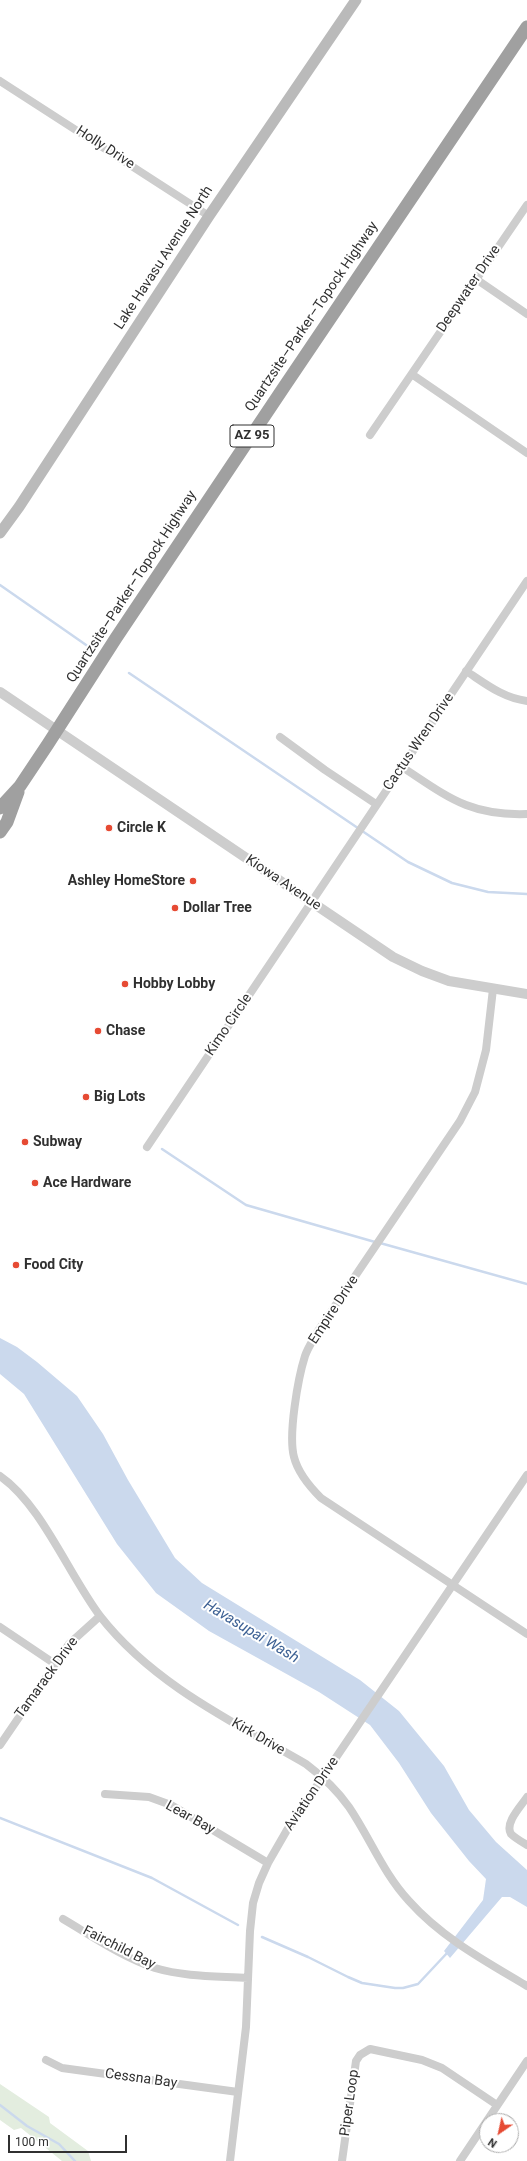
<!DOCTYPE html>
<meta charset="utf-8">
<style>
body{margin:0}
#map{position:relative;width:527px;height:2161px;overflow:hidden;background:#fff;font-family:Roboto,sans-serif}
canvas{display:block}
.north{position:absolute;left:479px;top:2113px;width:40px;height:40px;box-sizing:border-box;background:#fff;border:1px solid #acacac;border-radius:50%;rotate:214deg;font-size:11px;font-weight:700;line-height:16px;text-align:center;color:#303030}
.north::after{content:'';display:block;margin:auto;width:14px;height:18px;background:#e64a33;clip-path:polygon(50% 0,100% 100%,50% 72%,0 100%)}
.scale{position:absolute;left:8px;top:2135px;width:119px;height:18px;box-sizing:border-box;border:2px solid #303030;border-top:0;padding-left:5px;font-size:12px;line-height:14px;white-space:nowrap;color:#303030;-webkit-text-stroke:3px #fff;paint-order:stroke}
</style>
<div id="map">
<canvas width="527" height="2161"></canvas>
<div class="north">N</div>
<div class="scale">100 m</div>
</div>
<script>
const g = document.querySelector('canvas').getContext('2d');
g.lineJoin = 'round';
function paint(path, color) { g.fillStyle = color; g.fill(path, 'evenodd'); }
function strokePath(path, color, width, dash) { g.strokeStyle = color; g.lineWidth = width; g.lineCap = dash ? 'butt' : 'round'; g.setLineDash(dash || []); g.stroke(path); }
function drawText(font, color, halo, rows, align = 'center') {
  g.font = font + ' Roboto,sans-serif'; g.lineWidth = 4; g.setLineDash([]); g.textBaseline = 'middle'; g.strokeStyle = halo; g.fillStyle = color; for (const [text, x, y, turn = 0] of rows) {
    g.save(); g.translate(x, y); g.rotate((+turn || 0) * Math.PI / 180); g.textAlign = isNaN(turn) ? turn : align; if (halo) g.strokeText(text, 0, 0); g.fillText(text, 0, 0); g.restore();
  }
}
paint(new Path2D(`
 M0 2084 49 2117 50 2123 88 2151 91 2161H62L21 2128 14 2130 0 2120Z`), '#e3eddf');
paint(new Path2D(`
 M0 1338 17 1347 37 1362 77 1396 103 1434 128 1480 175 1558 202 1583 360 1680 399 1711 444 1766 469 1810 496 1842 527 1870V1907L510 1897H502L450 1958 444 1951 483 1900 486 1879 469 1861 431 1813 399 1763 370 1725 319 1692 209 1631 156 1593 117 1544 24 1394 0 1374Z`), '#cbd9ed');
strokePath(new Path2D(`
 M0 585 89 647
 M129 673 408 862 452 883 488 892 527 894
 M162 1149 246 1205 375 1242
 M380 1243 527 1284
 M0 1818 152 1878 238 1925
 M262 1937 308 1957 348 1977 362 1983 395 1988H403L418 1984 448 1952
 M0 2105 27 2126 59 2144 75 2161`), '#cbd9ed', 2.5);
strokePath(new Path2D(`
 M0 81 209 216
 M476 279 527 314
 M413 375 527 453
 M370 435 527 205
 M466 671C486 684 503 698 527 701
 M280 737 325 770 376 804
 M402 767C448 797 469 816 527 814
 M493 989 486 1050 475 1092 460 1121 318 1331C314 1339 308 1347 305 1356 298 1378 288 1435 294 1457 298 1473 310 1487 321 1498L527 1634
 M147 1147 527 581
 M0 1476C41 1504 69 1575 100 1616 153 1684 233 1722 306 1764 322 1776 337 1790 349 1807 370 1838 383 1873 409 1901 442 1938 485 1961 527 1986
 M0 1627 55 1664
 M0 1745 69 1644 100 1616
 M105 1794 149 1797 171 1805 268 1863
 M527 1797C522 1805 504 1823 511 1834 515 1838 522 1842 527 1845
 M63 1919C92 1936 122 1957 155 1968 185 1977 217 1976 248 1978
 M46 2060 62 2068 238 2092
 M230 2161 246 2027 250 1931 253 1903 259 1883 268 1863 287 1830 527 1475
 M342 2161 356 2061 360 2055 370 2049 422 2060 442 2068 497 2105
 M460 2161 527 2061`), '#cdcdcd', 8);
strokePath(new Path2D(`
 M0 692 393 957 422 971 449 981 527 994`), '#cdcdcd', 10);
strokePath(new Path2D(`
 M0 533 19 507 209 216 356 0`), '#bababa', 11);
strokePath(new Path2D(`
 M0 808 20 786 48 744 116 638 284 387 527 27
 M0 832 7 822 18 792`), '#a0a0a0', 13);
for (const [x, y, r, color] of [
 [109,828,4,"#e64a33"],
 [193,881,4,"#e64a33"],
 [175,908,4,"#e64a33"],
 [125,984,4,"#e64a33"],
 [98,1031,4,"#e64a33"],
 [86,1097,4,"#e64a33"],
 [25,1142,4,"#e64a33"],
 [35,1183,4,"#e64a33"],
 [16,1265,4,"#e64a33"]
]) { const dot = new Path2D(); dot.arc(x, y, r, 0, 2 * Math.PI); g.fillStyle = color; g.fill(dot); strokePath(dot, '#fff', 1.5); }
for (const [x, y, w] of [
 [252,436,44]
]) { const box = new Path2D(); box.roundRect(x - w / 2, y - 11, w, 22, 3); g.fillStyle = '#fff'; g.fill(box); strokePath(box, '#303030', 1); }
drawText('bold 13px', '#303030', null, [
 ["AZ 95",252,436]
]);
drawText('14px', '#303030', '#fff', [
 ["Holly Drive",105,148,33],
 ["Lake Havasu Avenue North",164,258,-57],
 ["Deepwater Drive",469,289,-56],
 ["Quartzsite–Parker–Topock Highway",312,317,-56],
 ["Quartzsite–Parker–Topock Highway",132,587,-57],
 ["Cactus Wren Drive",419,742,-56],
 ["Kiowa Avenue",283,883,34],
 ["Kimo Circle",229,1025,-56],
 ["Empire Drive",334,1310,-57],
 ["Tamarack Drive",47,1678,-54],
 ["Kirk Drive",258,1737,30],
 ["Aviation Drive",312,1794,-56],
 ["Lear Bay",190,1818,29],
 ["Fairchild Bay",119,1948,27],
 ["Cessna Bay",141,2079,8],
 ["Piper Loop",350,2103,-82]
]);
drawText('bold 14px', '#303030', '#fff', [
 ["Circle K",117,828],
 ["Ashley HomeStore",185,881,"right"],
 ["Dollar Tree",183,908],
 ["Hobby Lobby",133,984],
 ["Chase",106,1031],
 ["Big Lots",94,1097],
 ["Subway",33,1142],
 ["Ace Hardware",43,1183],
 ["Food City",24,1265]
], 'left');
drawText('italic 15px', '#3d6194', '#fff', [
 ["Havasupai Wash",251,1632,31]
]);
</script>
